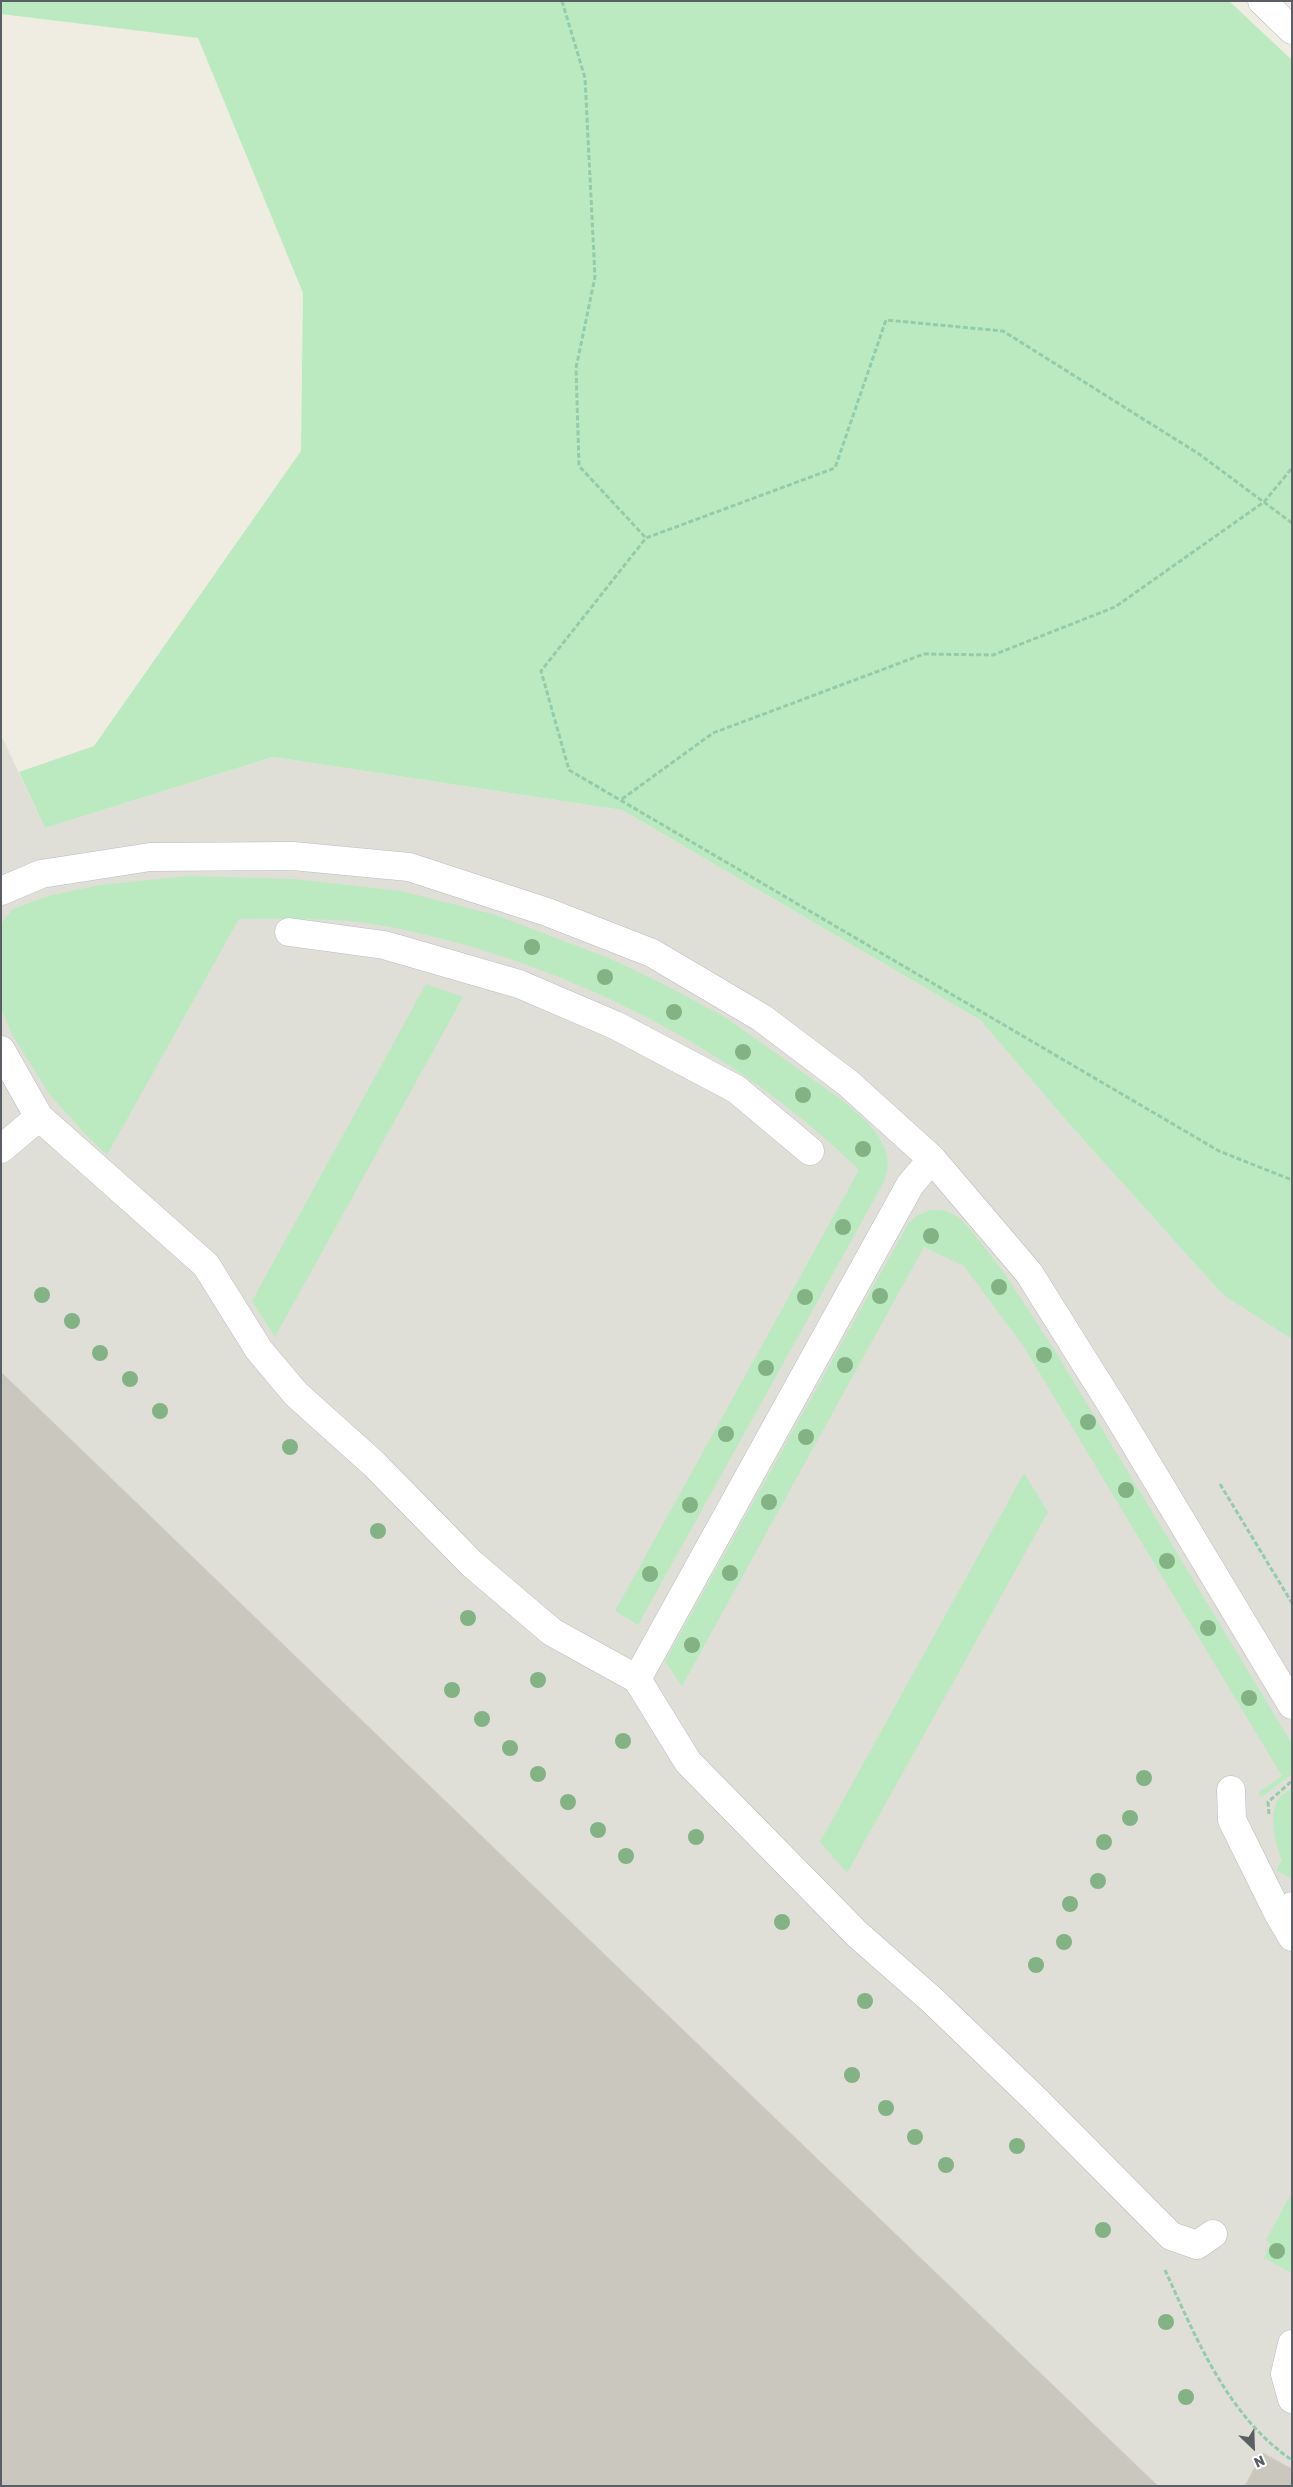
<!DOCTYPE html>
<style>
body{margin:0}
#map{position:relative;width:1293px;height:2487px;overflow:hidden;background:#efede2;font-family:Rubik,sans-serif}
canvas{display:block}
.frame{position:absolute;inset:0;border:2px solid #5a5e65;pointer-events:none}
.north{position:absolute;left:1228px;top:2422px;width:50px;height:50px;-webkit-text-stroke:4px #fff;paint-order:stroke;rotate:156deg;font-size:14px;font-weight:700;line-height:20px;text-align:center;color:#5a5e65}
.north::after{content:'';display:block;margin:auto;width:18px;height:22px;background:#5a5e65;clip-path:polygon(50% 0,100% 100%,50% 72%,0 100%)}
</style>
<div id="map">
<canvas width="1293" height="2487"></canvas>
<div class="frame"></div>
<div class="north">N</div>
</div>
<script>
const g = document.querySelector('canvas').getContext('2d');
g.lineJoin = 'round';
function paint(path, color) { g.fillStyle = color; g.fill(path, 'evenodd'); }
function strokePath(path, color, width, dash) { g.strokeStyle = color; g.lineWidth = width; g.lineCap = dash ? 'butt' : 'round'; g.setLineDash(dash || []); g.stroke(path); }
paint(new Path2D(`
 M1 735 45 828 273 757 622 810 980 1020 1071 1126 1222 1294 1292 1334V2486H1Z`), '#dfdfd7');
paint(new Path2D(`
 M1 1H1229L1292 60V1339L1222 1294 1071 1126 980 1020 622 810 273 757 45 828 19 772 94 746 301 451 303 293 198 38 1 14Z
 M188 876 294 879 401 891 496 915 611 959 671 988 728 1019 847 1104 867 1122 878 1135 886 1151 888 1165 885 1179 875 1198 638 1625 615 1611 859 1170C735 1047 560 960 390 927 340 917 289 919 239 919L107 1155 89 1138 50 1095 13 1036 1 1008V924L13 909 48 896 100 885Z
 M426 984 463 997 275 1337 252 1301Z
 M930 1210H944L957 1216 971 1230 1005 1274 1057 1354 1292 1744V1774L1262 1797 1258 1793 1282 1776 1024 1347 964 1266 924 1247 682 1686 665 1661 908 1224 916 1216Z
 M1024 1473 1048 1512 847 1873 820 1842Z
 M1292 1788V1879L1276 1870 1282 1860C1275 1844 1268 1813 1279 1798 1282 1794 1288 1791 1292 1788Z
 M1292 2192V2273L1264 2258 1270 2243 1266 2240Z`), '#bceac0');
const building = new Path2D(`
 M1 1372 577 1928 1158 2486H1Z
 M1263 2453 1292 2469V2486H1245Z`);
paint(building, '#cac7bf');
strokePath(building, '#d4d0c0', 1);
const minor = new Path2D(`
 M1262 1 1292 30
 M1 891 41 874 150 857 293 856 409 867 547 912 652 953 762 1018 848 1083 932 1159 1029 1273 1116 1412 1292 1705
 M289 932 384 945 519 984 615 1025 736 1089 810 1151
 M1 1050 39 1117 206 1265 259 1350 296 1394 374 1464 472 1564 552 1632 637 1679
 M1 1149 39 1117
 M932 1159 910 1185 637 1679 688 1762 857 1934 932 2000 1036 2100 1171 2236 1197 2245 1213 2234
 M1231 1790 1232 1820 1278 1913
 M1292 1906 1278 1913 1292 1937
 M1292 2344 1285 2374 1292 2399`);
strokePath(minor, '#babcc3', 29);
strokePath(new Path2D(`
 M562 1 585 78 595 277 576 368 579 466 646 538
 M1292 523 1199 454 1003 331 886 320 835 468 646 538 541 671 569 770 1219 1151 1292 1180
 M622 799 713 733 924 654 993 655 1115 607 1264 502 1292 468
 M1220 1484 1292 1603
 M1269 1814 1268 1802 1292 1781
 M1165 2270C1196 2338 1228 2417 1292 2460`), '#94cba8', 3, [5, 2.5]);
strokePath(minor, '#fff', 28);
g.fillStyle = '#83b384';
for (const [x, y] of [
 [532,947],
 [605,977],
 [674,1012],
 [743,1052],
 [803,1095],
 [863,1149],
 [843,1227],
 [931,1236],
 [999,1287],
 [42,1295],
 [880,1296],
 [805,1297],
 [72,1321],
 [100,1353],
 [1044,1355],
 [845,1365],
 [766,1368],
 [130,1379],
 [160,1411],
 [1088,1422],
 [726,1434],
 [806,1437],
 [290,1447],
 [1126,1490],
 [769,1502],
 [690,1505],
 [378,1531],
 [1167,1561],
 [730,1573],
 [650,1574],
 [468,1618],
 [1208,1628],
 [692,1645],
 [538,1680],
 [452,1690],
 [1249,1698],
 [482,1719],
 [623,1741],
 [510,1748],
 [538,1774],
 [1144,1778],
 [568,1802],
 [1130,1818],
 [598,1830],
 [696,1837],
 [1104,1842],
 [626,1856],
 [1098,1881],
 [1070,1904],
 [782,1922],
 [1064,1942],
 [1036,1965],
 [865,2001],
 [852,2075],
 [886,2108],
 [915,2137],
 [1017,2146],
 [946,2165],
 [1103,2230],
 [1277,2251],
 [1166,2322],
 [1186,2397]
]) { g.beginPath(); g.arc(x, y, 8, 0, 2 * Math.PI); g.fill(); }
</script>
